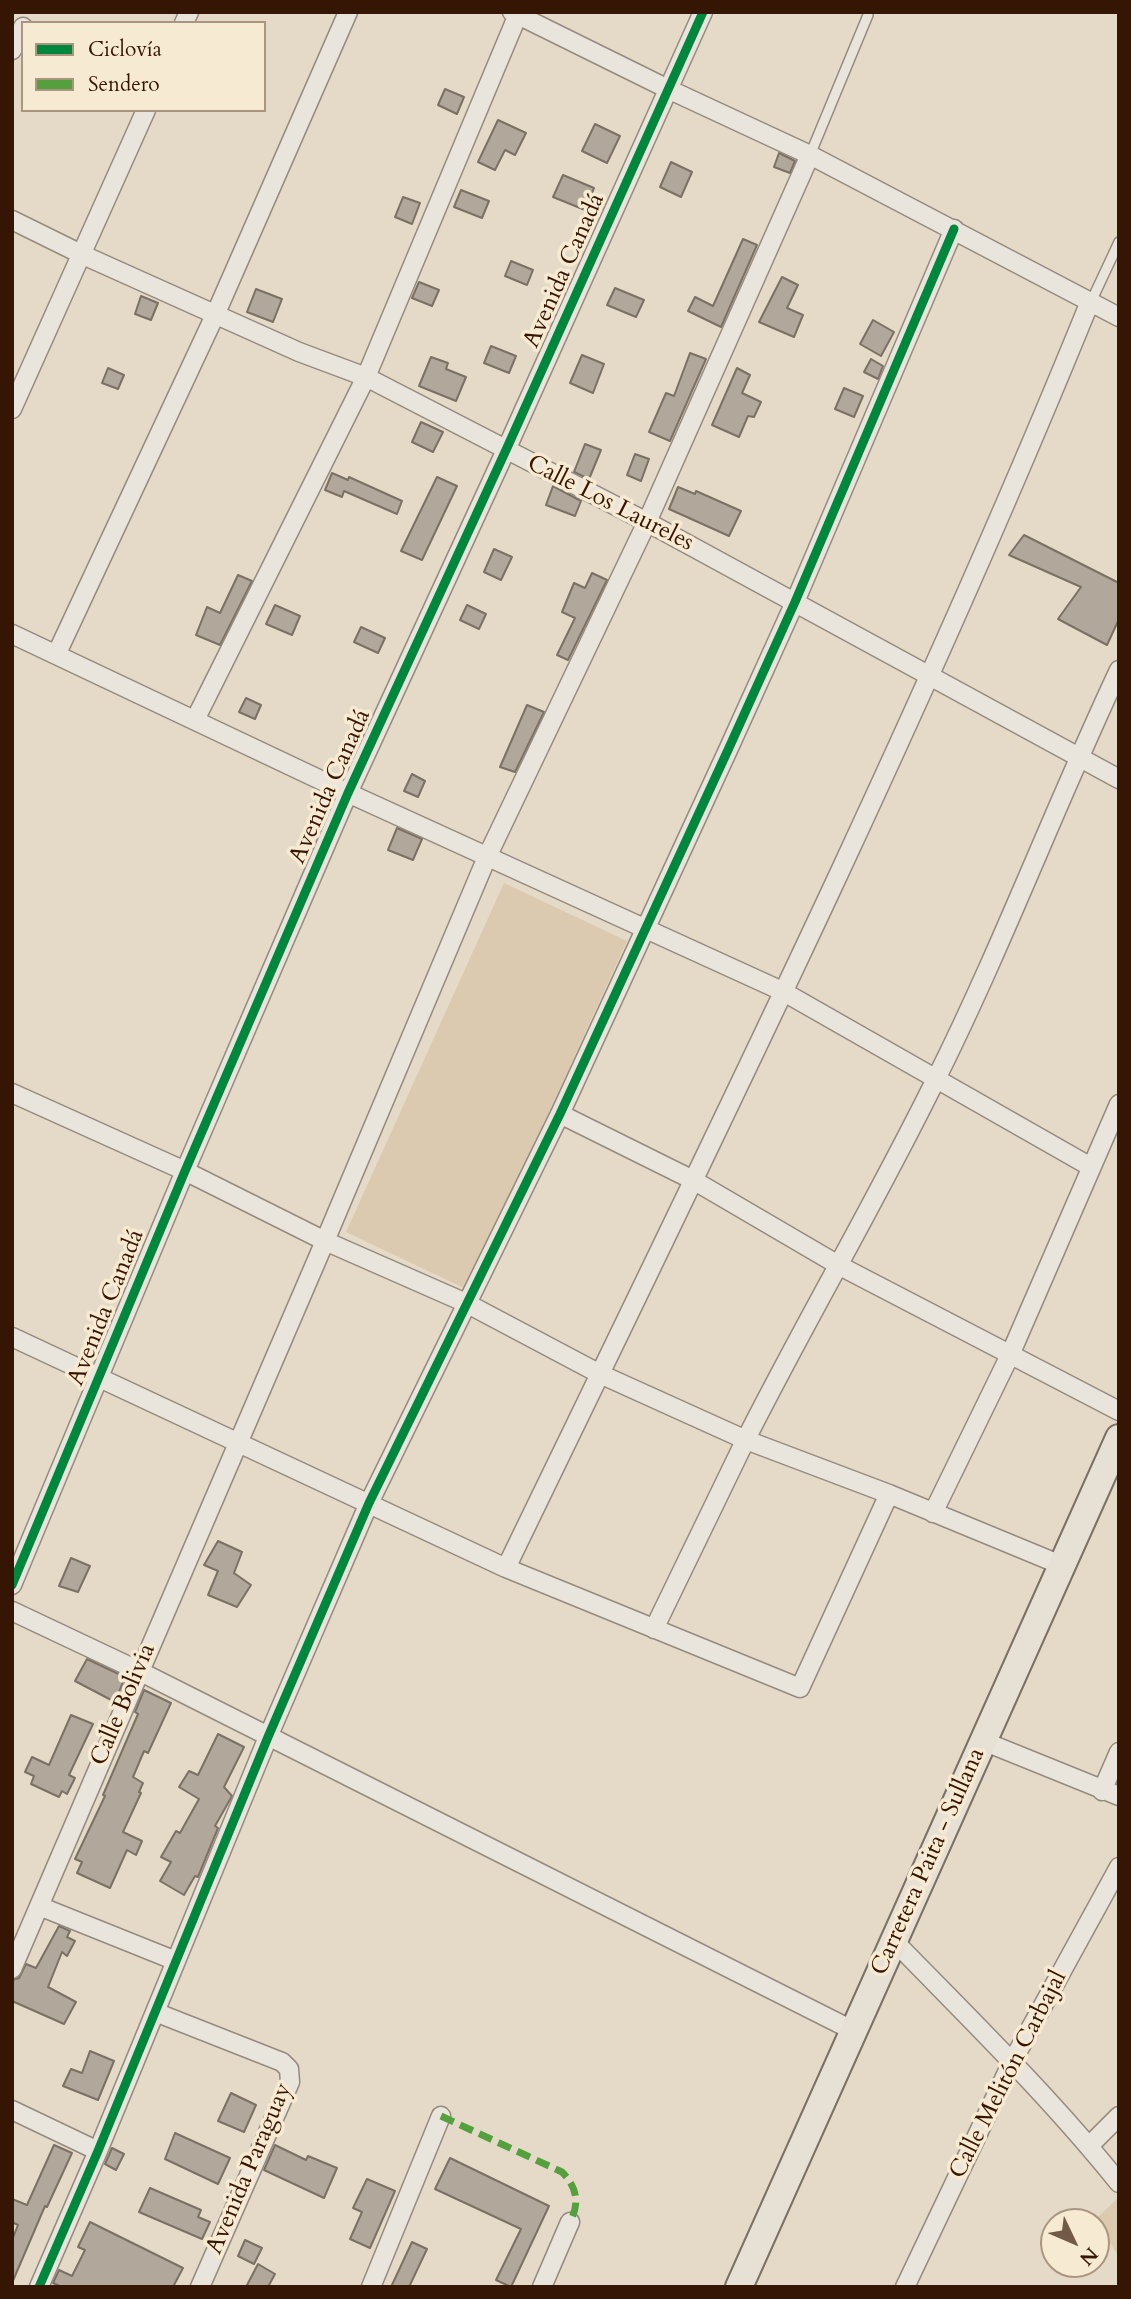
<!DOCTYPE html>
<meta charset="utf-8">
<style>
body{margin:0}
#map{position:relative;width:1131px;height:2299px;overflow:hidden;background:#e5dac8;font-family:Cardo,serif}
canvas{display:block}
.frame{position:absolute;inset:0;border:14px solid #351503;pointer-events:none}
.legend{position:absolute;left:21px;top:21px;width:245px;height:91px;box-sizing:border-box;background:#f7ead3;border:2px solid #a99580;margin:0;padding:9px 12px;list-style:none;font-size:21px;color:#351503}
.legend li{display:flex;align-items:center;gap:14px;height:35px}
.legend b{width:35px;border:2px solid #a99580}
.north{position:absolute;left:1040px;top:2208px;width:70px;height:70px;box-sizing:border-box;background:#f7ead3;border:2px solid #a99580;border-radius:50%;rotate:134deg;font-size:19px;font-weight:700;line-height:28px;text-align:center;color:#351503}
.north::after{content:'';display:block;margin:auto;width:24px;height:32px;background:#735a48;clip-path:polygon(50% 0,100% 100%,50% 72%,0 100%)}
</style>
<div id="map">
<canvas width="1131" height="2299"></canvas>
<div class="frame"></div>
<ul class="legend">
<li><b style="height:9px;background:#00873e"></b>Ciclovía</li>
<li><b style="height:9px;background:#53a03d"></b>Sendero</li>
</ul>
<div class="north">N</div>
</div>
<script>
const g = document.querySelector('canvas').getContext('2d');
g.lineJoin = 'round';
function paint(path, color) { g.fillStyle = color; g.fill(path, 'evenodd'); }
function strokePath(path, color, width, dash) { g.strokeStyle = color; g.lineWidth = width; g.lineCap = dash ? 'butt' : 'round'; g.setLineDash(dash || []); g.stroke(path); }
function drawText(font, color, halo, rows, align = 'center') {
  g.font = font + ' Cardo,serif'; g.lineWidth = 7; g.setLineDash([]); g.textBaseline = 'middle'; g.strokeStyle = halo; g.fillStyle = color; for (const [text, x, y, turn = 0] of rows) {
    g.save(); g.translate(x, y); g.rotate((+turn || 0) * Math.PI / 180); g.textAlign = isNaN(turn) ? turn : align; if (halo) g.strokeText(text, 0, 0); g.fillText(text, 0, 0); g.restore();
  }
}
paint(new Path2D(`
 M504 883 627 941 468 1290 346 1232Z
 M1119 2197V2257L1095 2220Z`), '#dbcab0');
const building = new Path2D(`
 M445 89 464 97 457 114 438 105Z
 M498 120 526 133 515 155 505 150 495 170 478 162Z
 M595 124 620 136 607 163 582 151Z
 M779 153 795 161 790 173 774 167Z
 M671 162 692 172 681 197 660 187Z
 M563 175 594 188 585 210 553 197Z
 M461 190 489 201 482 218 454 207Z
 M403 197 420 203 412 224 395 217Z
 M743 239 757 245 721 327 688 311 695 297 713 306Z
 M511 261 533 270 527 285 505 276Z
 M782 277 798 285 787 308 803 315 794 337 759 322Z
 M419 282 439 290 432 306 412 298Z
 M615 288 644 300 636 317 607 305Z
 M256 289 282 299 273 322 247 312Z
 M141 296 158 303 151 320 135 314Z
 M873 320 894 332 881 356 860 344Z
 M491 346 516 356 509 373 484 363Z
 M690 353 706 359 670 441 649 432 666 393 674 396Z
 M582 355 604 364 593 393 570 383Z
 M431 357 448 363 446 369 466 377 456 401 419 386Z
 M871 359 883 366 878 379 864 372Z
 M108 368 124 375 118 389 102 383Z
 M737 368 750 375 742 393 761 402 754 417 748 416 739 437 712 425Z
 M844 388 863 396 854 417 835 409Z
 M421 422 443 432 433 452 412 442Z
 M585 444 601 450 589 479 574 472Z
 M635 454 649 459 641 481 627 475Z
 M332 473 348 480 349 477 402 501 397 514 344 491 342 497 325 490Z
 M437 477 457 486 422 560 401 551Z
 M553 486 581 501 575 516 546 505Z
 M678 487 695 494 696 491 741 511 729 536 669 509Z
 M1024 535 1119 583V619L1107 645 1058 619 1081 587 1009 555Z
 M494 549 512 557 501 580 484 572Z
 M592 573 607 580 568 660 557 655 575 618 562 612 574 583 585 588Z
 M238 575 252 581 220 645 196 635 207 607 220 613Z
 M275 605 300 616 292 635 266 624Z
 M467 605 486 614 479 629 460 620Z
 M361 627 385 638 378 653 354 642Z
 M246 698 261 705 255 719 239 712Z
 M527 705 544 712 515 772 500 767Z
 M412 774 425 781 418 797 404 791Z
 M397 828 422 839 413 860 388 850Z
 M218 1541 242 1552 234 1573 251 1585 237 1607 208 1595 218 1571 204 1565Z
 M71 1558 90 1566 78 1592 59 1586Z
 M87 1659 125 1677 115 1702 75 1681Z
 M144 1690 171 1703 148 1753 144 1751 133 1777 143 1783 139 1792 141 1793 123 1832 142 1841 136 1855 127 1850 110 1888 77 1873 82 1862 75 1859 105 1796 103 1795 138 1714 135 1712Z
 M71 1715 93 1724 69 1775 75 1778 67 1794 62 1791 59 1797 31 1784 34 1776 25 1772 32 1757 49 1765Z
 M218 1734 244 1747 224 1787 232 1796 215 1826 218 1828 198 1877 195 1876 184 1895 160 1881 171 1862 161 1857 176 1831 180 1833 199 1799 179 1787 189 1771 198 1775Z
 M59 1926 70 1931 67 1937 75 1941 67 1956 62 1952 48 1987 76 2002 64 2024 12 2001V1980L19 1978 26 1964 36 1968Z
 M90 2051 114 2061 98 2100 63 2086 71 2069 82 2073Z
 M231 2093 256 2105 244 2132 218 2121Z
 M175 2133 230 2158 218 2184 165 2159Z
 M54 2145 72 2153 47 2207 45 2206 12 2283V2240L18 2225 12 2222V2199L27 2205Z
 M275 2145 306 2160 308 2156 337 2168 324 2198 264 2170Z
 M112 2148 124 2154 116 2170 105 2164Z
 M450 2158 549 2206 511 2287 496 2280 521 2229 435 2189Z
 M367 2179 395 2191 370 2248 350 2239 362 2212 353 2208Z
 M150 2188 201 2210 198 2217 210 2222 202 2239 139 2212Z
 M90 2222 183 2268 173 2287H62L53 2283 59 2270 72 2276 85 2250 78 2247Z
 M245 2240 262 2248 254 2264 238 2256Z
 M412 2242 427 2249 409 2287H391Z
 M258 2264 275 2274 268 2287H246Z`);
paint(building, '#b1a79a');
strokePath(building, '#7b7064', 2);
const lane = new Path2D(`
 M810 155 868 15
 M1090 304 1119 242`);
const street = new Path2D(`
 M512 12 668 89 810 155 1119 317
 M184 23 189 12
 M12 50 23 27
 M12 220 83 255 299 352 366 377 647 522 1119 779
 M12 409 146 110
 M12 634 348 793 782 991 1091 1167
 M57 653 216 313 348 12
 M195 720 366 377 519 12
 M12 1093 185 1171 325 1241 466 1303 600 1374 746 1440 889 1494 1061 1565
 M560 1114 693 1180 840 1266 1119 1411
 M12 1337 506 1568 800 1688 889 1494
 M933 1513 1010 1355 1119 1104
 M506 1568C708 1150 914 734 1089 304
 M12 1585 185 1171 348 793 506 450 703 12
 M12 1611 139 1671 854 2031
 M654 1629C684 1567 714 1504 745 1441 806 1320 875 1203 935 1081 1002 947 1055 806 1119 670
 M983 1741 1119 1796
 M1102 1791 1119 1752
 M39 1906 176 1961
 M894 1941C971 2020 1050 2097 1119 2183
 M12 1969 325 1241 487 857 647 522 810 155
 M155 2012 282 2062 289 2069 290 2082 200 2287
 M12 2110 98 2151
 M1089 2146 1119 2116
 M39 2287 98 2151 268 1737 369 1503 560 1114 728 750 795 602 954 229
 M371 2287 441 2116
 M542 2287 570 2222
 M905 2287 1012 2062 1119 1867`);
const primary = new Path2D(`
 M739 2287 1119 1438`);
strokePath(lane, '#958a7e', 12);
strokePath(street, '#958a7e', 21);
strokePath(primary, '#7b7064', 30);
strokePath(lane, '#eae5dc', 9);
strokePath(street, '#eae5dc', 18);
strokePath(primary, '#e7e0d5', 26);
strokePath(new Path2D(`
 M441 2116 562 2172C577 2187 580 2203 570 2222`), '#53a03d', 7, [14, 7]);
strokePath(new Path2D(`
 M12 1585 185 1171 348 793 506 450 703 12
 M39 2287 98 2151 268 1737 369 1503 560 1114 728 750 795 602 954 229`), '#00873e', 9);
drawText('24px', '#351503', '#f7ead3', [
 ["Avenida Canadá",565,271,-66],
 ["Calle Los Laureles",610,504,27],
 ["Avenida Canadá",331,787,-66],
 ["Avenida Canadá",107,1308,-68],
 ["Calle Bolivia",124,1705,-67],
 ["Carretera Paita - Sullana",929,1862,-66],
 ["Calle Melitón Carbajal",1009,2075,-63],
 ["Avenida Paraguay",250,2169,-67]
]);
</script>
